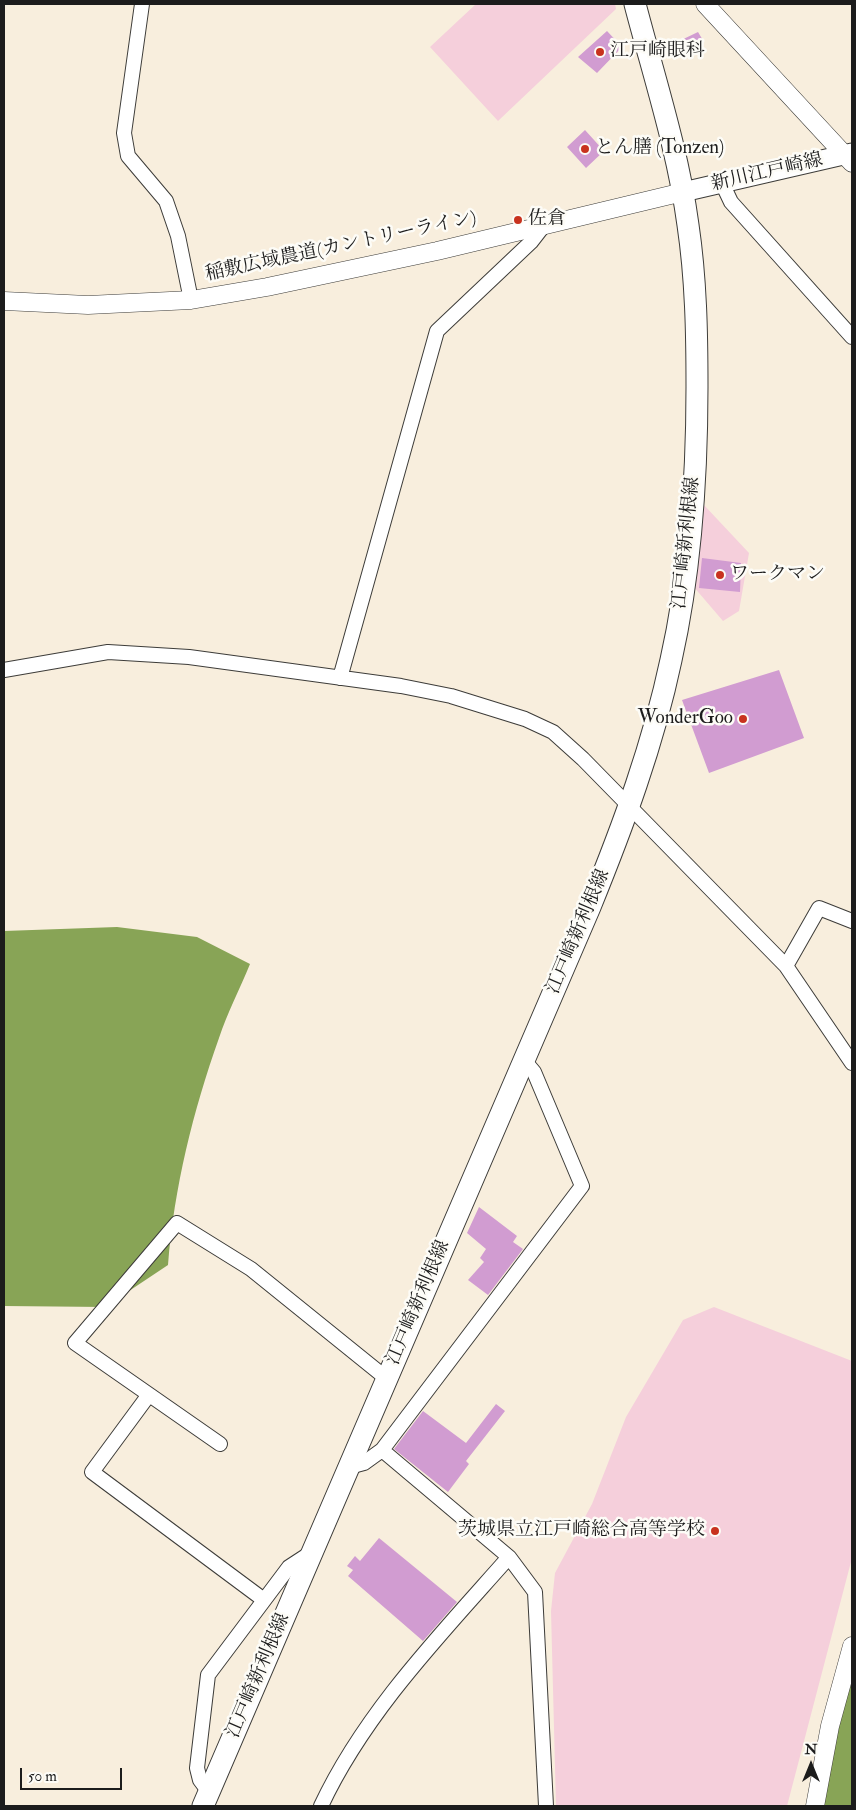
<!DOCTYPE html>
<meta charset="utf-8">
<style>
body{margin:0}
#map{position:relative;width:856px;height:1810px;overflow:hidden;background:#f8eedd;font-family:"IM FELL Double Pica",serif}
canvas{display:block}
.frame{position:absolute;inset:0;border:5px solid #1c1c1c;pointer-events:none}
.north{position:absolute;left:786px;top:1740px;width:50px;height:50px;-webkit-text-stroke:4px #fdfcf7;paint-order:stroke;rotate:0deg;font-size:14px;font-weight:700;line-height:20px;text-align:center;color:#1c1c1c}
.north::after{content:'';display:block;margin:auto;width:18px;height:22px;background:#1c1c1c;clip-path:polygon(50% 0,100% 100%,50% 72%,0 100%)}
.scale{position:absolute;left:20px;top:1768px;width:102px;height:22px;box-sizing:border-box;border:2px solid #1c1c1c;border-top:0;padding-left:6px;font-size:15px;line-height:18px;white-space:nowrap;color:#1c1c1c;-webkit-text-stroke:4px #fdfcf7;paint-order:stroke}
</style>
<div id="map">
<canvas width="856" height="1810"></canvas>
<div class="frame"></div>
<div class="north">N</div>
<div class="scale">50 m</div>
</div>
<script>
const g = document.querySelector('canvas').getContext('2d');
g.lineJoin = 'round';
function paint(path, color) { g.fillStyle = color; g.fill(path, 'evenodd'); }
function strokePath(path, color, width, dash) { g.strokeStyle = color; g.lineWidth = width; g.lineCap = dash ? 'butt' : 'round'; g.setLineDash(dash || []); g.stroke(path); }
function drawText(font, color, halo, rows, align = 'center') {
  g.font = font + ' "IM FELL Double Pica","Noto Serif JP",serif'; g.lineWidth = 5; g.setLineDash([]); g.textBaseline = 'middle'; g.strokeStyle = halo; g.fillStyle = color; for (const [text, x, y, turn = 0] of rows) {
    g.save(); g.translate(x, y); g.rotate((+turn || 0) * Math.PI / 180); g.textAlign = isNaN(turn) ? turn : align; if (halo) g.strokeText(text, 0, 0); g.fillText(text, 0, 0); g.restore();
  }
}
paint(new Path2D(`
 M476 4H615L616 9 498 121 430 47Z
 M703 504 749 553 739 611 723 621 693 586Z
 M714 1307 852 1361V1558L787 1806H556L551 1611 555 1573 592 1504 626 1417 683 1320Z`), '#f5cfdb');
paint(new Path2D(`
 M117 927 197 937 250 964C240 989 227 1013 219 1038 193 1111 174 1188 168 1265L105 1307 4 1306V931Z
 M852 1672V1806H822L836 1721Z`), '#88a456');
paint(new Path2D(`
 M607 31 622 47 597 73 578 57Z
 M698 32 704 42 677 54 673 44Z
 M585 130 604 151 586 168 567 147Z
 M702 558 741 563 740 592 699 588Z
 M779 670 804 738 709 773 682 700Z
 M479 1207 517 1236 513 1242 523 1249 488 1295 468 1280 484 1262 480 1258 486 1249 467 1233Z
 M496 1404 505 1411 466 1461 469 1464 448 1492 394 1449 423 1411 466 1443Z
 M379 1538 457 1602 423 1641 348 1576 353 1570 347 1566 355 1556 360 1561Z`), '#d19cd1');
const minor = new Path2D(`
 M142 4 124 133 128 156 166 201 178 236 191 300
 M722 183 731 202 852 337
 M4 670 108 652 189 657 401 686 451 696 525 719 553 732 583 759 786 966 852 1063
 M340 678 437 331 531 242 545 224
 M786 966 819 908 852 921
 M148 1396 92 1472 264 1600
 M220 1444 75 1343 177 1223 251 1269 386 1378
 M382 1450 582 1186 534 1072 524 1060
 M349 1467 364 1463 382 1450 509 1557 535 1592 546 1806
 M209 1792 200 1780 197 1768 208 1675 289 1567 312 1552
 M321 1806C365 1712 441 1634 509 1557`);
const tertiary = new Path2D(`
 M705 4 852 163
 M4 301 88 305 191 300 267 287 437 251 683 192
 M815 1806 830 1726 852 1646`);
const secondary = new Path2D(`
 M683 192 852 153`);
const primary = new Path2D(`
 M203 1806 590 907C623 826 653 745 671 660 691 571 697 478 697 387 697 333 696 279 688 225 678 150 654 77 635 4`);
strokePath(minor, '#3d3c39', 16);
strokePath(tertiary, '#3d3c39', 19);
strokePath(secondary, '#3d3c39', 21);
strokePath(primary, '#3d3c39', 23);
strokePath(minor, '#fff', 14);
strokePath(tertiary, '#fff', 18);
strokePath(secondary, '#fff', 19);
strokePath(primary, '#fff', 21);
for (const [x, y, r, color] of [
 [600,52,5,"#c8321e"],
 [585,149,5,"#c8321e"],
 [518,220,5,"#c8321e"],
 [720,575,5,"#c8321e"],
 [743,719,5,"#c8321e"],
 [715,1531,5,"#c8321e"]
]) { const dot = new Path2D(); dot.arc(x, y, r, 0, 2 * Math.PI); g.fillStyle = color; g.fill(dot); strokePath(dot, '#fdfcf7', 2); }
drawText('19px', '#1c1c1c', '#fdfcf7', [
 ["江戸崎眼科",610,52],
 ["とん膳 (Tonzen)",595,149],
 ["佐倉",528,220],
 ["ワークマン",730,575],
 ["WonderGoo",733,719,"right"],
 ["茨城県立江戸崎総合高等学校",705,1531,"right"]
], 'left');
drawText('19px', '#1c1c1c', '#fdfcf7', [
 ["新川江戸崎線",767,173,-13],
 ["稲敷広域農道(カントリーライン)",341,247,-12],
 ["江戸崎新利根線",687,543,-84],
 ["江戸崎新利根線",579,932,-67],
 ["江戸崎新利根線",419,1303,-67],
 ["江戸崎新利根線",259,1676,-67]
]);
</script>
